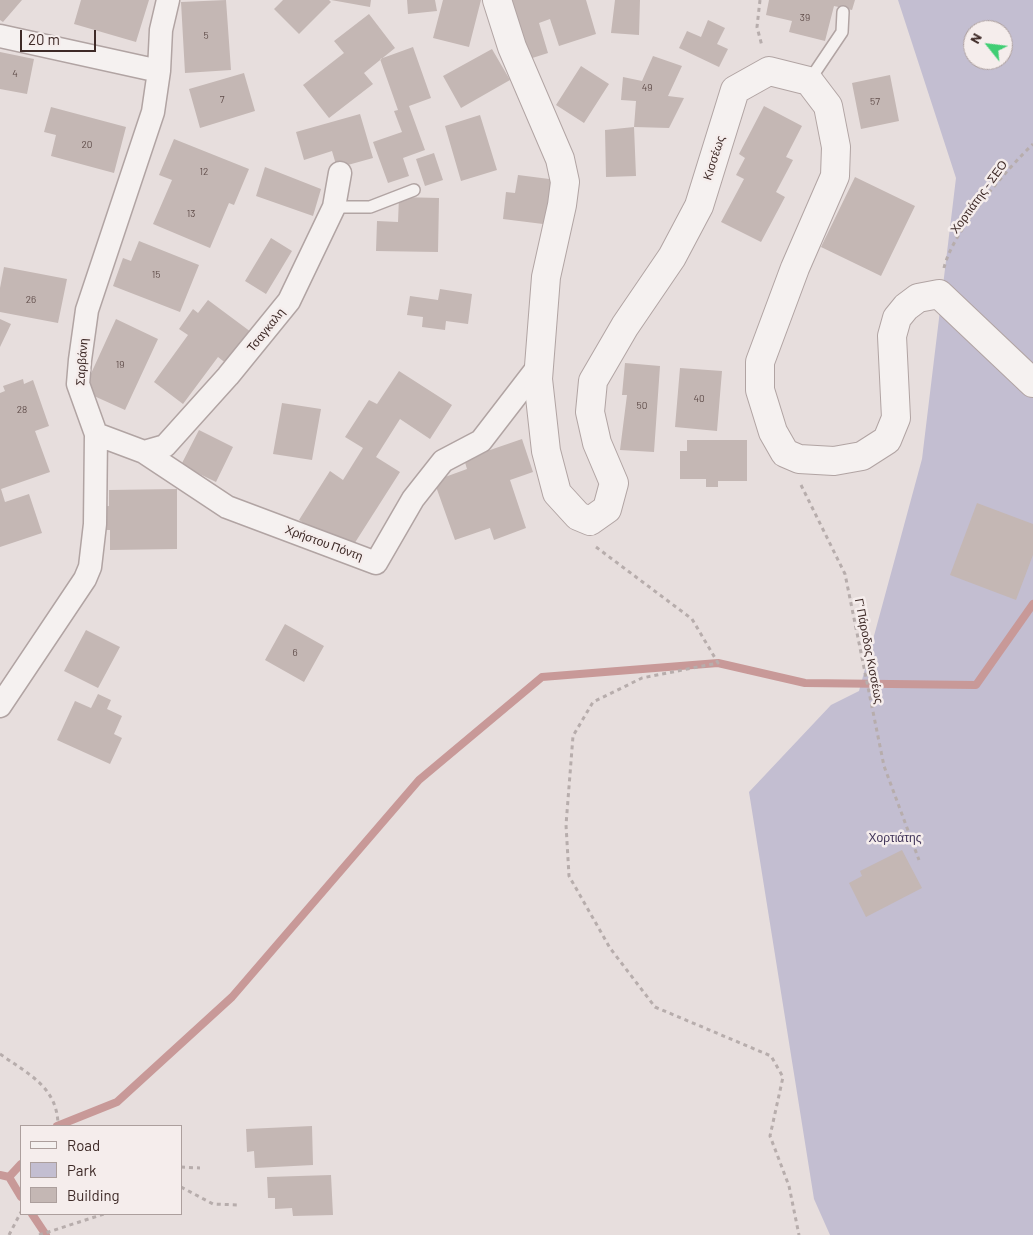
<!DOCTYPE html>
<meta charset="utf-8">
<style>
body{margin:0}
#map{position:relative;width:1033px;height:1235px;overflow:hidden;background:#e7dedd;font-family:Barlow,sans-serif}
canvas{display:block}
.legend{position:absolute;left:20px;top:1125px;width:162px;height:90px;box-sizing:border-box;background:#f5edec;border:1px solid #ac9f9d;margin:0;padding:6px 9px;list-style:none;font-size:15px;color:#3e2a27}
.legend li{display:flex;align-items:center;gap:10px;height:25px}
.legend b{width:25px;border:1px solid #ac9f9d}
.north{position:absolute;left:963px;top:20px;width:50px;height:50px;box-sizing:border-box;background:#f5edec;border:1px solid #ac9f9d;border-radius:50%;rotate:299deg;font-size:14px;font-weight:700;line-height:20px;text-align:center;color:#3e2a27}
.north::after{content:'';display:block;margin:auto;width:18px;height:22px;background:#40ce74;clip-path:polygon(50% 0,100% 100%,50% 72%,0 100%)}
.scale{position:absolute;left:20px;top:30px;width:76px;height:22px;box-sizing:border-box;border:2px solid #3e2a27;border-top:0;padding-left:6px;font-size:15px;line-height:18px;white-space:nowrap;color:#3e2a27;-webkit-text-stroke:4px #f5edec;paint-order:stroke}
</style>
<div id="map">
<canvas width="1033" height="1235"></canvas>
<ul class="legend">
<li><b style="height:6px;background:#f5f1f0"></b>Road</li>
<li><b style="height:14px;background:#c3bed1"></b>Park</li>
<li><b style="height:14px;background:#c4b7b4"></b>Building</li>
</ul>
<div class="north">N</div>
<div class="scale">20 m</div>
</div>
<script>
const g = document.querySelector('canvas').getContext('2d');
g.lineJoin = 'round';
function paint(path, color) { g.fillStyle = color; g.fill(path, 'evenodd'); }
function strokePath(path, color, width, dash) { g.strokeStyle = color; g.lineWidth = width; g.lineCap = dash ? 'butt' : 'round'; g.setLineDash(dash || []); g.stroke(path); }
function drawText(font, color, halo, rows, align = 'center') {
  g.font = font + ' Barlow,sans-serif'; g.lineWidth = 5; g.setLineDash([]); g.textBaseline = 'middle'; g.strokeStyle = halo; g.fillStyle = color; for (const [text, x, y, turn = 0] of rows) {
    g.save(); g.translate(x, y); g.rotate((+turn || 0) * Math.PI / 180); g.textAlign = isNaN(turn) ? turn : align; if (halo) g.strokeText(text, 0, 0); g.fillText(text, 0, 0); g.restore();
  }
}
paint(new Path2D(`
 M898 0H1033V1235H830L814 1199 749 792 831 705 859 691 922 459 956 178ZM973 30H1003V60H973Z`), '#c3bed1');
strokePath(new Path2D(`
 M57 1126 117 1102 232 997 419 780 542 677 718 663 805 683 976 685 1033 604
 M0 1175 9 1177 21 1164
 M9 1177 21 1197
 M32 1214 46 1235`), '#c89998', 8);
paint(new Path2D(`
 M0 0H22L3 22 0 20Z
 M81 0H149L136 42 74 24Z
 M226 0 231 70 185 73 181 2Z
 M283 0H329L331 2 299 34 274 9Z
 M331 0H371L370 7Z
 M407 0H435L437 11 408 14Z
 M443 0H481L469 47 433 38Z
 M507 0H586L596 34 559 46 550 19 539 23 548 53 526 60Z
 M615 0H640L639 35 611 33Z
 M769 0H855L852 10 834 6 825 41 789 32 792 21 766 15Z
 M369 14 395 48 364 73 373 84 329 118 303 85 344 53 334 41Z
 M708 20 725 28 717 44 728 49 719 67 679 48 687 31 701 37Z
 M413 47 431 98 409 106 425 150 403 158 409 176 388 183 373 142 402 132 394 111 398 110 380 59Z
 M492 49 510 80 461 108 443 76Z
 M0 52 34 59 27 94 0 89Z
 M653 56 682 66 668 96 684 98 669 128 634 127 636 101 621 100 623 77 642 81Z
 M581 66 609 84 584 123 556 105Z
 M244 73 255 111 200 128 189 89Z
 M890 75 899 121 861 129 852 83Z
 M764 106 802 126 786 157 793 160 776 192 785 197 761 242 721 222 744 179 736 175 745 158 739 154Z
 M51 107 126 127 114 173 51 156 56 135 44 132Z
 M360 114 373 158 337 168 332 151 304 160 296 132Z
 M480 115 497 170 461 181 445 126Z
 M634 127 636 176 606 177 605 130Z
 M174 139 249 169 234 205 229 203 210 248 153 224 172 180 159 175Z
 M434 153 443 180 425 186 416 159Z
 M265 167 321 189 313 216 256 196Z
 M518 175 557 180 551 225 503 219 506 192 515 193Z
 M855 177 915 206 881 276 821 247Z
 M399 197 439 198 438 252 376 251 377 221 398 222Z
 M271 238 292 251 266 294 245 281Z
 M139 241 199 265 180 312 113 286 123 258 131 261Z
 M4 267 67 279 58 323 0 312V288Z
 M440 289 472 294 468 324 446 321 445 330 422 327 423 317 407 315 410 296 438 300Z
 M208 300 251 332 227 364 218 357 183 404 154 382 188 335 179 329 193 309 198 313Z
 M0 319 11 324 0 347Z
 M116 319 158 339 125 410 83 391Z
 M625 363 660 366 654 452 620 450 627 395H622Z
 M680 368 722 371 717 431 675 427Z
 M399 371 452 405 430 439 400 419 376 457 400 472 349 552 299 520 330 471 343 480 363 448 345 437 369 400 377 404Z
 M23 379 24 384 33 380 49 426 35 431 50 472 1 489 5 502 29 494 42 533 0 547V393L5 391 3 386Z
 M282 403 321 409 312 460 273 454Z
 M199 430 233 447 216 482 181 465Z
 M522 439 533 472 510 480 526 528 494 540 490 528 455 540 434 481 467 469 464 459Z
 M687 440H747V481H718V487H706V479H680V451H687Z
 M177 489V549L110 550V530H98V507L109 506V490Z
 M977 503 1033 524V555L1016 600 950 575Z
 M285 624 324 646 304 682 265 660Z
 M86 630 120 647 98 688 64 671Z
 M98 694 111 700 107 709 122 716 114 734 122 738 110 764 57 740 75 701 91 708Z
 M902 850 922 888 866 917 849 883 862 876 860 871Z
 M312 1126 313 1165 255 1168 254 1151 247 1152 246 1129Z
 M331 1175 333 1215 293 1216 292 1208 275 1209V1198H268L267 1177Z`), '#c4b7b4');
const service = new Path2D(`
 M809 81 842 32 843 12
 M334 207H370L414 190`);
const minor = new Path2D(`
 M0 36 159 71
 M96 434 144 452 227 507 376 563 413 499 443 461 481 441 538 367
 M144 452 165 446 228 376 289 301 334 207 340 173
 M0 706 85 579 90 567 95 524 96 434 78 384 80 360 87 310 153 112 159 71 161 30 168 0`);
const tertiary = new Path2D(`
 M497 0 512 47 560 159 565 182 562 205 546 277 538 379 546 451 557 493 578 516 590 521 607 509 614 483 597 443 590 412 593 381 625 326 672 257 699 206 735 90 769 71 809 81 828 106 836 147 835 176 795 268 760 362V390L773 432 785 453 799 459 834 461 862 456 887 440 896 418 892 336 897 318 906 307 918 298 939 294 1033 383`);
strokePath(service, '#b1a4a3', 14);
strokePath(minor, '#b1a4a3', 25);
strokePath(tertiary, '#b1a4a3', 30);
strokePath(new Path2D(`
 M760 0 757 27 762 46
 M944 268C952 232 1006 170 1033 144
 M801 485 845 574 884 766 919 860
 M596 547 692 619 718 663 642 678 593 702 573 736 566 825 569 876 610 948 655 1007 771 1056 783 1077 770 1136 789 1186 799 1235
 M0 1054C28 1074 58 1087 58 1126
 M181 1167 200 1168
 M181 1187 213 1204 239 1205
 M9 1235 21 1212
 M39 1235 104 1214`), '#b7adac', 3, [4, 4]);
strokePath(service, '#f5f1f0', 11);
strokePath(minor, '#f5f1f0', 22);
strokePath(tertiary, '#f5f1f0', 28);
drawText('10px', '#604d4a', null, [
 ["39",805,18],
 ["5",206,36],
 ["4",15,74],
 ["49",647,88],
 ["7",222,100],
 ["57",875,102],
 ["20",87,145],
 ["12",204,172],
 ["13",191,214],
 ["15",156,275],
 ["26",31,300],
 ["19",120,365],
 ["40",699,399],
 ["50",642,406],
 ["28",22,410],
 ["6",295,653]
]);
drawText('12px', '#3e2a27', '#f5edec', [
 ["Κισσέως",714,158,-72],
 ["Χορτιάτης - ΣΕΟ",979,197,-54],
 ["Τσαγκαλη",266,330,-51],
 ["Σαρβάνη",82,362,-86],
 ["Χρήστου Πόντη",324,543,20],
 ["Γ' Πάροδος Κισσέως",869,651,79]
]);
drawText('12px', '#403459', '#f5edec', [
 ["Χορτιάτης",895,838]
]);
</script>
